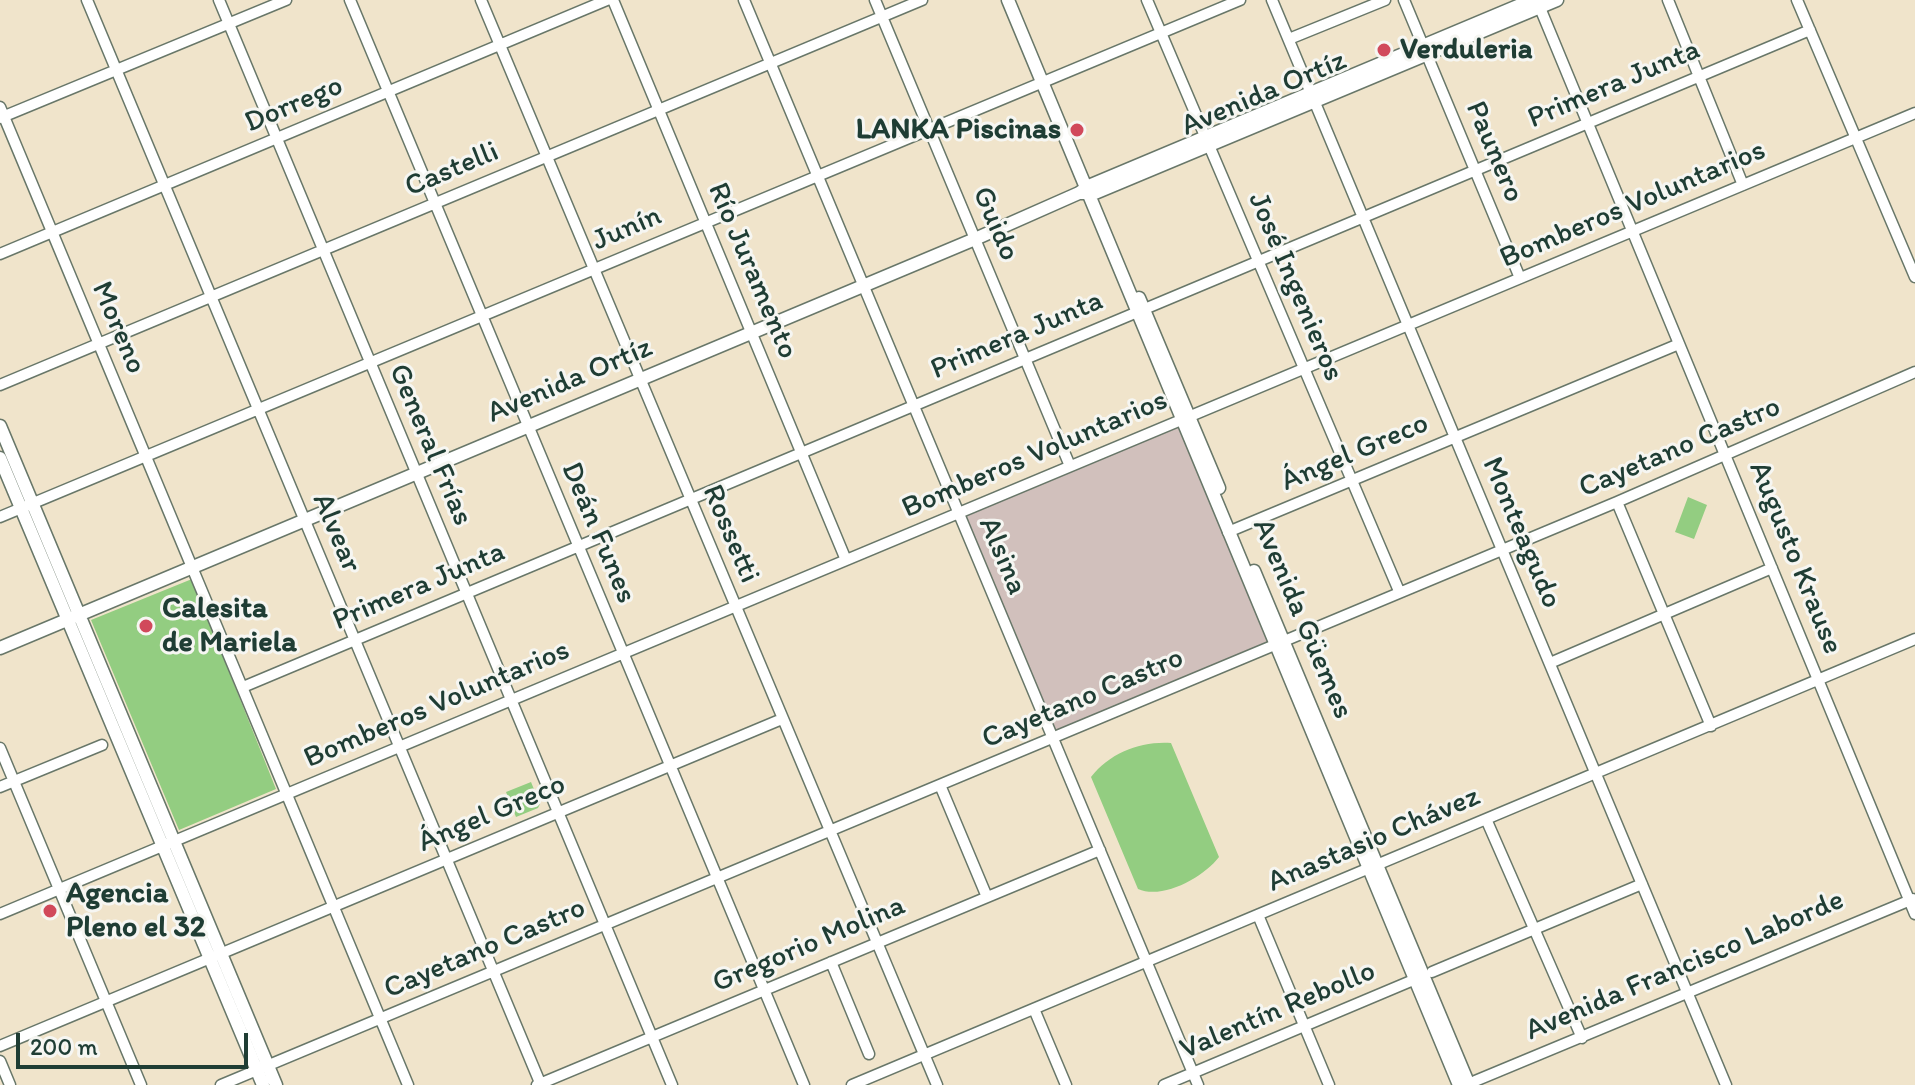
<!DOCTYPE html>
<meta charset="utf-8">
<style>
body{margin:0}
#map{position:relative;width:1915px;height:1085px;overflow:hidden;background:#f0e4cb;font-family:Itim,sans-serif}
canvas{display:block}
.scale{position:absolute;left:16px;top:1033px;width:232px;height:36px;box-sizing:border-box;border:4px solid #1f3d34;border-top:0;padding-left:10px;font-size:24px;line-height:28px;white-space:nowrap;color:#1f3d34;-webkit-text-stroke:6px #f6f6f2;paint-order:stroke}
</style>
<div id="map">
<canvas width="1915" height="1085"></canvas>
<div class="scale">200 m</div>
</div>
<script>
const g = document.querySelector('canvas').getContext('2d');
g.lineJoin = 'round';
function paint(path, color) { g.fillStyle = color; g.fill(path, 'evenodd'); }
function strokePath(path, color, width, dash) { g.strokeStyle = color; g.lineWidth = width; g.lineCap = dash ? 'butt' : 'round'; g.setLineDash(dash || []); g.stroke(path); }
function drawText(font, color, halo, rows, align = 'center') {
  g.font = font + ' Itim,sans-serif'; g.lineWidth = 6; g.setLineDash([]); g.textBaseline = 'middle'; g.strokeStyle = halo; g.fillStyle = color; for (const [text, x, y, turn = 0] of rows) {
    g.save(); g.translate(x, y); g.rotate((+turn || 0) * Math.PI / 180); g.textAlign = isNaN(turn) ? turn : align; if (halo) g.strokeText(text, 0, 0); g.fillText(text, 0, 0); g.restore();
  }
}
paint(new Path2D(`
 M1178 425 1271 641 1054 734 963 515Z`), '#d1c0bc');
paint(new Path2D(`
 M1688 497 1707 505 1694 539 1675 532Z
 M192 579 276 789 179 830 91 620Z
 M1171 743 1219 857C1204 877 1163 900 1138 889L1091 777C1110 753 1140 741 1171 743Z
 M531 782 540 804 538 808 516 817 506 792Z`), '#93cd81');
const minor = new Path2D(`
 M87 0 541 1085
 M219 0 672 1085
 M350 0 804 1085
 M481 0 937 1085
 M613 0 846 560
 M744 0 1198 1085
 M875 0 1070 466
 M1147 0 1399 591
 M1272 0 1726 1085
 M1404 0 1520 278
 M1668 0 1743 185
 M1797 0 1915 277
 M1538 3 1915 914
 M1289 39 1385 0
 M0 107 408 1085
 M0 118 286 0
 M0 254 607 0
 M0 385 922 0
 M1617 502 1711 726
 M0 517 1240 0
 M1228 532 1679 344
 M1550 663 1772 568
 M243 687 1810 30
 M0 748 141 1085
 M940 785 987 897
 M0 787 102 745
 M1486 819 1582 1038
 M0 914 1915 113
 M1258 915 1329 1085
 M831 962 869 1054
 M1432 972 1642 884
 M1034 1009 1066 1085
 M0 1046 782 719
 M0 1061 10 1085
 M1475 1081 1913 899
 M221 1085 1617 502 1915 372
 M537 1085 1100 850
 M852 1085 1915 639
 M1164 1085 1411 981`);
const major = new Path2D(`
 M1008 0 1459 1085
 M1082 193H1095L1557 0
 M1139 298 1219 488
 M0 426 276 1085
 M0 458 263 1085
 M1254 571 1469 1085
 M0 648 975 239 1079 193 1091 185 1532 0`);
strokePath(minor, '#687769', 13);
strokePath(major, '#687769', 15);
strokePath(minor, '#fff', 10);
strokePath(major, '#fff', 12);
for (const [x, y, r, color] of [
 [1384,50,8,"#d1495b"],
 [1077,130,8,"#d1495b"],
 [146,626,8,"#d1495b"],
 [50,911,8,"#d1495b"]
]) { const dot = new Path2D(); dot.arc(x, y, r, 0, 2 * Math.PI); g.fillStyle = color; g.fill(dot); strokePath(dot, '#f6f6f2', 3); }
drawText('bold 30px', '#1f3d34', '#f6f6f2', [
 ["Verduleria",1400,50],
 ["LANKA Piscinas",1061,130,"right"],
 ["Calesita",162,609],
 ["de Mariela",162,643],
 ["Agencia",66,894],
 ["Pleno el 32",66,928]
], 'left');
drawText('30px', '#1f3d34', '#f6f6f2', [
 ["Primera Junta",1614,85,-23],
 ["Avenida Ortíz",1264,94,-23],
 ["Dorrego",294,105,-23],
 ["Paunero",1494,152,67],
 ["Castelli",452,170,-23],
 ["Bomberos Voluntarios",1633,205,-23],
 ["Guido",995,224,67],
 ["Junín",627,229,-23],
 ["Río Juramento",752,271,67],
 ["José Ingenieros",1295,287,67],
 ["Moreno",118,328,67],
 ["Primera Junta",1017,336,-23],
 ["Avenida Ortíz",570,381,-23],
 ["General Frías",430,445,67],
 ["Cayetano Castro",1680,448,-23],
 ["Ángel Greco",1355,453,-23],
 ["Bomberos Voluntarios",1035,455,-23],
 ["Alvear",336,533,67],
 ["Deán Funes",598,533,67],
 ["Monteagudo",1521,533,67],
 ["Rossetti",730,534,67],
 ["Alsina",1002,556,67],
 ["Augusto Krause",1795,558,68],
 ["Primera Junta",419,587,-23],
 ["Avenida Güemes",1302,619,67],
 ["Cayetano Castro",1083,699,-23],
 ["Bomberos Voluntarios",437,705,-23],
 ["Ángel Greco",492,814,-23],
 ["Anastasio Chávez",1374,840,-23],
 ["Gregorio Molina",809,945,-23],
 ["Cayetano Castro",485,949,-23],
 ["Avenida Francisco Laborde",1685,966,-23],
 ["Valentín Rebollo",1278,1011,-23]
]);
</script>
